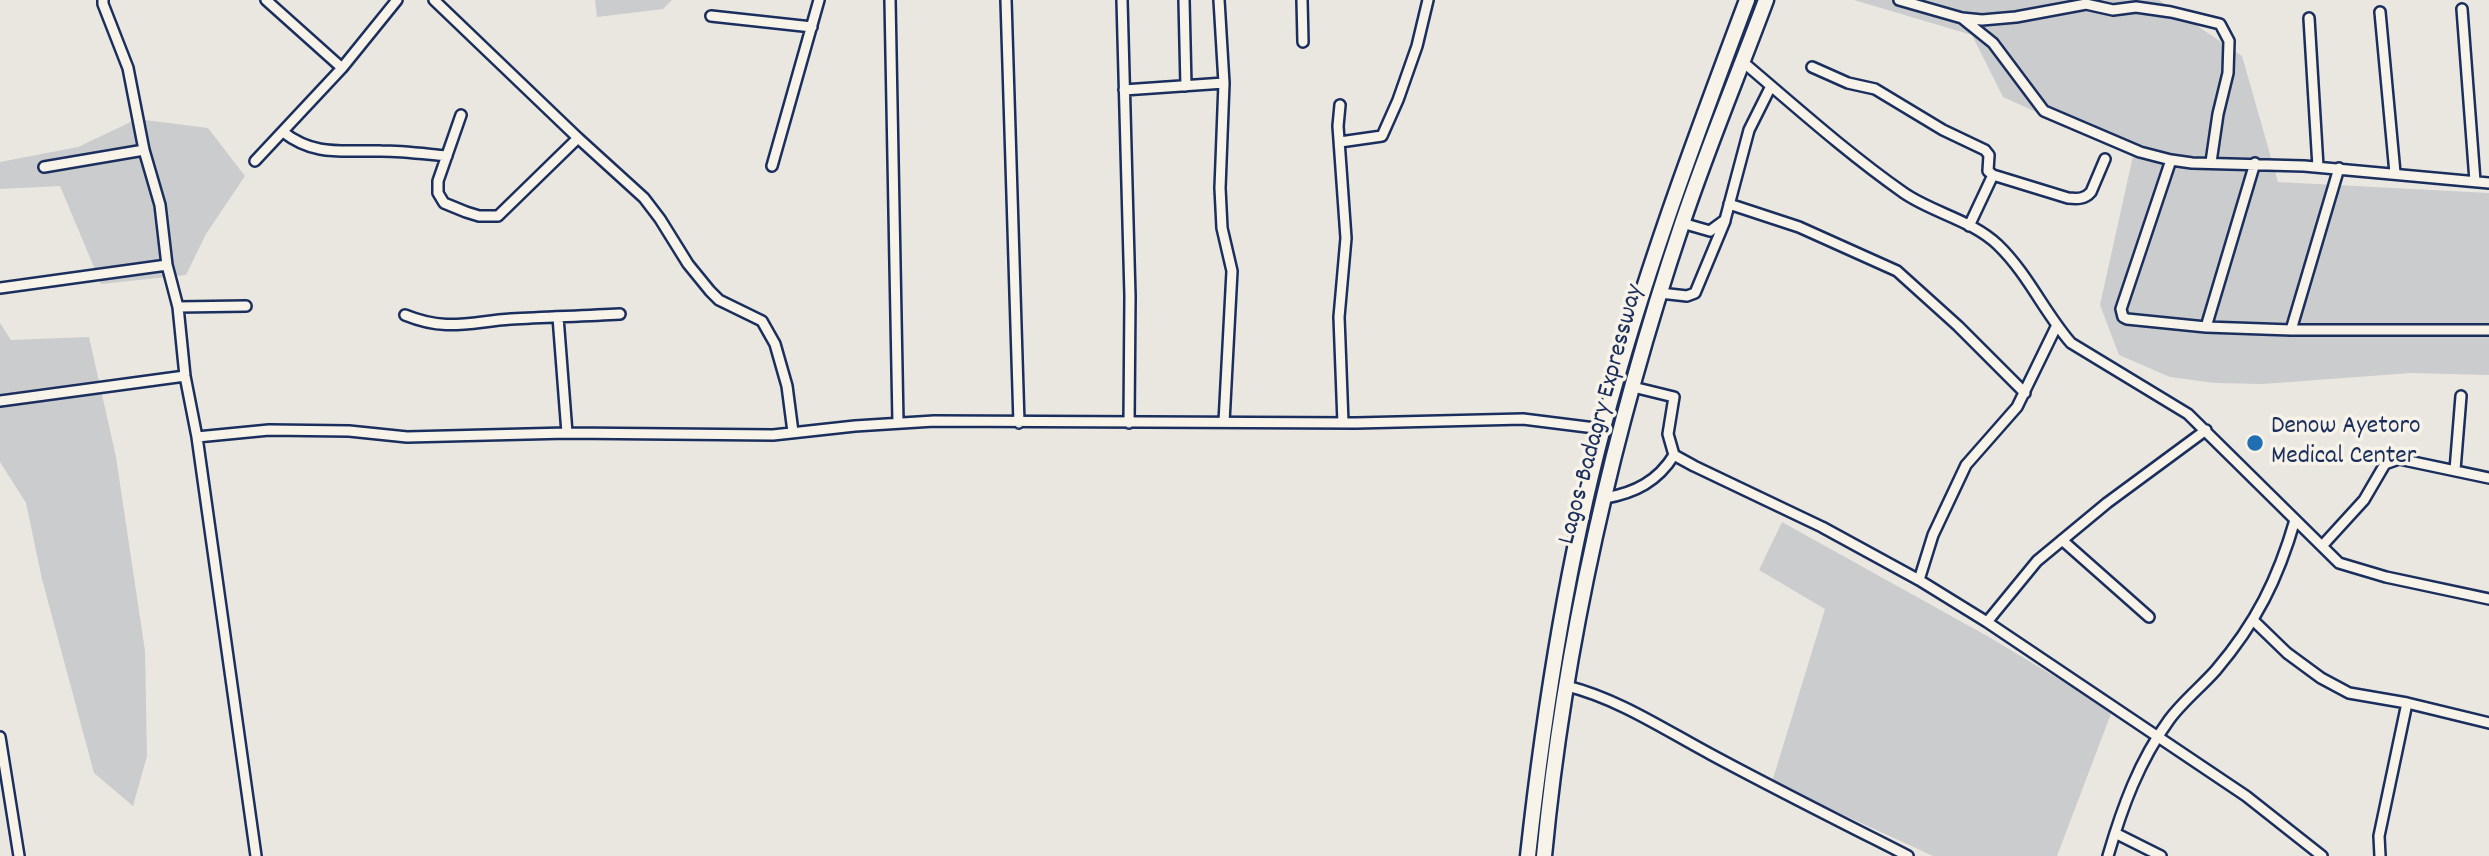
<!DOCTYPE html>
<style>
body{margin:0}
canvas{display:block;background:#eae7e0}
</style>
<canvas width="2489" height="856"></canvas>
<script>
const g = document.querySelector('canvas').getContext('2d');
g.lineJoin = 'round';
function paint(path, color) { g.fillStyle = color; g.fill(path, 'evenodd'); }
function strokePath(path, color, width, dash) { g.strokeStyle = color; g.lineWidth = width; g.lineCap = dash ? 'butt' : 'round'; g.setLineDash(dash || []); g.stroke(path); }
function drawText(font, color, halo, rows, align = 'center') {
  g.font = font + ' Dekko,sans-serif'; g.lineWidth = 7; g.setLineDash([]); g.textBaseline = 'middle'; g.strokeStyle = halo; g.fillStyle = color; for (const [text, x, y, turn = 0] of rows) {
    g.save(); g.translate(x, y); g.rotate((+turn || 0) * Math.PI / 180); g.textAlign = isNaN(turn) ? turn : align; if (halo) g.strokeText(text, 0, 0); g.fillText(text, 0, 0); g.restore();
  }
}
paint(new Path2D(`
 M595 0H672L663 9 597 17Z
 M1854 0H2159L2242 56 2278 182 2489 193V375L2411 373 2263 384 2215 383 2170 377 2119 355 2100 305 2133 156 2003 97 1972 35Z
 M137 119 208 128 245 176 206 234 186 275 101 284 60 186 0 189V162L78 147Z
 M0 323 11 340 89 337 116 457 145 651 147 756 133 806 94 773 42 579 26 503 0 462Z
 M1782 522 1989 637 2112 711 2057 856H1933L1772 782 1825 609 1759 570Z`), '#cbcccd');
const minor = new Path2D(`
 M103 0V4L128 68 144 150 160 205 167 265 178 307 185 376 197 437 256 856
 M266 0 342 68
 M434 0 578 138 644 198 660 219 688 264 710 291 719 300 762 321 775 344 787 386 793 432
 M890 0 898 422
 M1006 0 1019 423
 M1122 0 1130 296 1129 423
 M1184 0 1186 86
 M1219 0 1224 83
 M1302 0 1303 42
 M1899 0 1962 18 1982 20 2016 17 2086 4 2113 10 2136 7 2171 12 2220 24 2229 41 2228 73 2218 114 2211 162
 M2462 9 2475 181
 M2380 12 2395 173
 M711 16 812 27
 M1962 18 1993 43 2044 111 2140 152 2171 160 2192 163 2304 166 2489 183
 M2309 18 2318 167
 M1743 62C1796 107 1847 153 1904 193 1933 213 1972 220 1998 245 2028 274 2044 312 2071 343L2188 414 2339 563 2386 577 2489 599
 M1812 67 1848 83 1875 89 1943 130 1985 150 1989 155 1988 171 1993 175 2068 198C2078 199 2085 199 2091 192L2105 159
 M1124 90 1224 83 1220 188 1222 228 1232 271 1224 422
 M1340 105 1338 126 1346 238 1339 317 1343 423
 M461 115 438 181V193L444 203 466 212 479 216H498L578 138
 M283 132C315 157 343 150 381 151 403 151 425 154 447 156
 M1340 142 1382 136 1398 100 1417 46 1428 0
 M2171 160 2121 309 2123 317 2127 319 2206 327 2291 330H2489
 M255 161 342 68 397 0
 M772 166 819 0
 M44 167 144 150
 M1729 204 1799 227 1897 271 1958 326 2025 393
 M1682 223 1710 231 1725 220 1749 130 1771 86
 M1969 226 1993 175
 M0 288 167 265
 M1660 293 1687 296 1695 293 1725 221
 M178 307 246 306
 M405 315C447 332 469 322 511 319 547 317 584 316 620 314
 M558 317 567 433
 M2206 327 2255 163
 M2291 330 2339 168
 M1633 387 1674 397 1668 434 1674 455 1694 466 1822 527 1919 580 1987 622 2246 796 2322 856
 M0 401 185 376
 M197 437 269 430 349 431 407 437 567 433 773 435 855 426 934 421 1356 423 1523 419 1603 429
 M2455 470 2461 396
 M1605 498C1635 493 1658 481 1674 455
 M2062 540 2149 617
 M2322 546 2364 500 2385 464 2399 459 2489 478
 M1919 580 1933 535 1966 465 2017 407 2056 327
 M2254 621 2287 653 2321 678 2349 693 2407 703 2489 723
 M1987 622 2037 561 2107 503 2206 430
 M1567 686C1619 699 1665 730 1712 755 1777 790 1843 823 1908 856
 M0 737 19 856
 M2115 833 2161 856
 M2108 856C2122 808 2139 761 2169 720 2182 702 2201 687 2216 670 2256 623 2278 579 2295 520
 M2380 856 2379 836 2407 703`);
const trunk = new Path2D(`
 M1528 856C1544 711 1566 568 1603 428 1641 282 1694 141 1747 0
 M1544 856C1564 644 1614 426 1682 224 1707 149 1738 75 1766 0`);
strokePath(minor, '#1b2f5e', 14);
strokePath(trunk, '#1b2f5e', 19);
strokePath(minor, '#f7f3e8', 9);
strokePath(trunk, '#f7f3e8', 14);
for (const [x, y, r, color] of [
 [2255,443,9,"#1f6fb2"]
]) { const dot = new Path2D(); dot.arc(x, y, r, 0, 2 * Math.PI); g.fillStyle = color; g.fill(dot); strokePath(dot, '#f7f3e8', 2.5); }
drawText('26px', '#1b2f5e', '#f7f3e8', [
 ["Lagos-Badagry Expressway",1603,415,-75]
]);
drawText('26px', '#1b2f5e', '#f7f3e8', [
 ["Denow Ayetoro",2271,428],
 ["Medical Center",2271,458]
], 'left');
</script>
